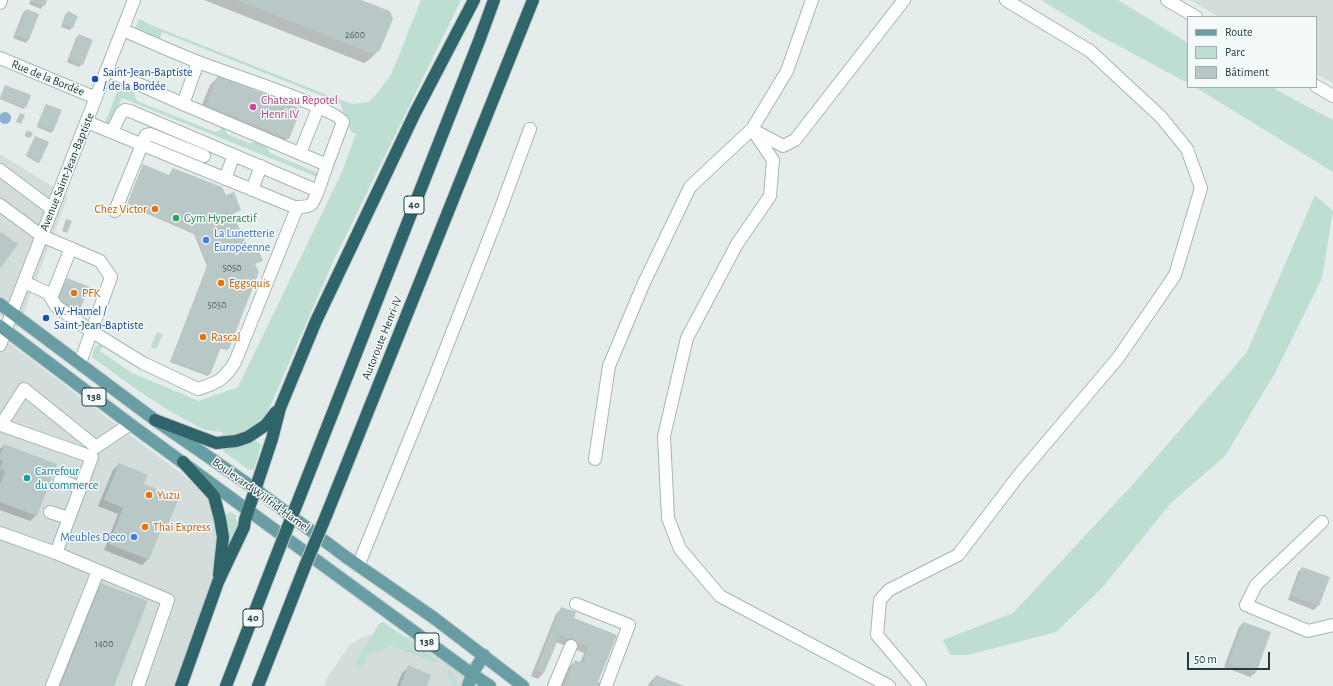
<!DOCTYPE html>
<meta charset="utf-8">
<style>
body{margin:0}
#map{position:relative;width:1333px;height:686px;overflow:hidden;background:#e4edec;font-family:"Alegreya Sans",sans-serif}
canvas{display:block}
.legend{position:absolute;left:1187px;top:16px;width:130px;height:72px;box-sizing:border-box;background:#f4faf9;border:1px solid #a0aeaf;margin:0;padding:5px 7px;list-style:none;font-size:12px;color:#233d3f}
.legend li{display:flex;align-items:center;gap:8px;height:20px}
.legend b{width:20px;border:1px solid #a0aeaf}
.scale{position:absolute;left:1187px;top:652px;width:83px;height:18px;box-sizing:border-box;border:2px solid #233d3f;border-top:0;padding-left:5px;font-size:12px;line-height:14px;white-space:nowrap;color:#233d3f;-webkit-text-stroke:3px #f4faf9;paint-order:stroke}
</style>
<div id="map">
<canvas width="1333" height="686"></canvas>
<ul class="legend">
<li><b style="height:5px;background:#689ea3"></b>Route</li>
<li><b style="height:11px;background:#bdded1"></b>Parc</li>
<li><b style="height:11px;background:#b9c8c6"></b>Bâtiment</li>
</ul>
<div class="scale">50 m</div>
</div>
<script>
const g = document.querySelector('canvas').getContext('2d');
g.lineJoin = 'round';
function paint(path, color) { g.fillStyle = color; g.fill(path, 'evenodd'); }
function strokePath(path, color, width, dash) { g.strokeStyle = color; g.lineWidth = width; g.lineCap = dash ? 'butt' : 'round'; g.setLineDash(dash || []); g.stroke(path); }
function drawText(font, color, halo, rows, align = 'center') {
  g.font = font + ' "Alegreya Sans",sans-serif'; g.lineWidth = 3; g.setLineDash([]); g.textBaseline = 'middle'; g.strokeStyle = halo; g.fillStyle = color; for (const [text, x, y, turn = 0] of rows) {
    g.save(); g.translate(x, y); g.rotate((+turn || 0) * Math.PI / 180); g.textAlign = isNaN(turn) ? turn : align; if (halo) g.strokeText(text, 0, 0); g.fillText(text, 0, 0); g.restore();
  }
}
paint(new Path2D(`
 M1190 0H1333V83L1316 74V17H1219Z
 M0 154 68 196 18 328 0 315Z
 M0 336 196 485 214 507 221 533 213 583 175 686H0Z
 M383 632H396L414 640 481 686H324L329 675 350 645 363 637Z`), '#d2dddc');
paint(new Path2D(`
 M421 0H461L332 264 265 418C254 429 238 434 223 437V432L205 430 173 413 140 392 92 357 94 348 101 343 104 345 100 351 132 373 199 401 238 387 342 172 356 134 351 132 340 103 162 32 159 41 134 30 139 19 151 25 330 96 352 104 362 103 369 102 378 92 391 75Z
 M1041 0H1118L1188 43V83L1100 36Z
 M120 84H130L137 101 215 132 221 130 220 124 224 127 227 134 249 143 263 140 270 153 318 173 317 177 122 98 111 124 109 125 105 123Z
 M1195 87H1271L1333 120V172Z
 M1315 195 1333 211 1322 278 1275 373 1225 456 1171 503 1101 589 1056 632 968 655H950L943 640 1013 613 1136 481 1247 352Z
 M157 332 163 334 157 348 153 349 151 346Z
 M255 440 261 445 254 470H249L224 452 223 447 247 444Z
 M231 512 237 516 235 518 239 524 231 539 228 538 225 514Z
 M383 622 438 661 436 663 392 646 369 653 360 670 357 663 358 658 379 624Z
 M449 669C454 674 456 679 457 686H453L448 672Z`), '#bdded1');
paint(new Path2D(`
 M-1 118a6 6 0 1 1 12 0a6 6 0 1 1-12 0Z`), '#8cb0d2');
paint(new Path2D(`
 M31 0H46L41 9 29 4Z
 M204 0H359L379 50 370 59 364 63Z
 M26 10 38 15 28 40 26 43 13 38 23 13Z
 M68 12 72 27 70 30 61 27 65 15Z
 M79 35 82 64 79 67 67 62 76 38Z
 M219 76 288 138 279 147 198 114 210 85Z
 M5 86 30 96 24 109 0 99Z
 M46 106 61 111 51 133 37 127Z
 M26 132 32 133 29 138 25 136Z
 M35 138 40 162 38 163 26 156Z
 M143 165 169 176 173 169 226 197 240 210 232 214 247 249 261 261 254 264 258 272 228 349 227 350 220 348 208 376 170 362 207 266 194 234 127 205Z
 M68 279 80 309 74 315 53 307 62 285Z
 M4 445 36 515 30 521 0 510V449Z
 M119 464 143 484 165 528 159 534 148 559 142 565 104 550 118 514 98 506 113 470Z
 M1302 568 1318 605 1314 610 1288 600 1298 572Z
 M101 584 113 686H57L95 590Z
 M562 608 572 618 616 636 597 683 603 686H561L569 667 575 661 580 663 584 653 556 642 544 672 538 679 531 676 556 614Z
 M1243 623 1270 633 1255 673 1250 677 1224 667 1239 627Z
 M408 667 426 686H397L402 673Z
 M656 676 681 686H648L650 682Z`), '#0003');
paint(new Path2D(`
 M29 0H47L45 6Z
 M236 0H361L390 11 393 19 380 50 374 54Z
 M26 9 39 14 29 40 16 35Z
 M68 11 78 16 73 28 63 24Z
 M79 34 93 40 83 65 69 59Z
 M218 75 301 109 289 139 206 105Z
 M5 85 31 95 26 108 0 98Z
 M46 104 62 110 53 132 37 125Z
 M20 113 25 115 21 124 16 122Z
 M27 130 33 133 31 137 25 134Z
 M35 136 49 142 40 162 26 155Z
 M143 164 169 175 173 168 222 187 226 195 234 192 241 210 233 214 248 247 256 244 263 261 255 264 259 272 229 349 221 347 210 375 171 361 208 264 195 233 127 204Z
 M66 219 72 221 67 233 62 231Z
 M1 232 18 244 0 269V233Z
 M67 278 90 287 80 309 58 300Z
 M4 444 57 464 37 516 0 502V485L5 471 0 469 3 460 0 459V455Z
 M119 463 148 475 144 484 179 498 166 529 162 527 149 560 109 544 123 508 104 500Z
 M1302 567 1330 577 1319 606 1291 595Z
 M101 583 148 601 114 686H60Z
 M561 607 576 612 574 618 617 635 598 682 604 684V686H564L575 660 583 663 589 647 560 635 544 673 536 670Z
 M1243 622 1271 632 1256 673 1228 663Z
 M408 665 431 675 427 686H400Z
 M656 675 684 686H652Z`), '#b9c8c6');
const minor = new Path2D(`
 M1167 0 1196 17
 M0 3 1 0
 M0 58 96 98
 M107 70 183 104 327 165 343 122C336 108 221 71 198 62 173 52 148 41 123 30
 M1316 86 1333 96
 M183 104 198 62
 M752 129 773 160 770 196 737 244 687 338 664 436 668 518 680 549 720 596 889 686
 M755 131 783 146 795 140 904 0
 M112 132 121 113 125 110 130 111 318 191 327 165
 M300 153 319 106
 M0 170 52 209
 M225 179 234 155
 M252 190 261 166
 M0 205 42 236 100 261 111 277 80 363
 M297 207C314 207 312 204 318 191
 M115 211 146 135 150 134 204 156
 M24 282 48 293 56 306 91 331 143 363 198 389C217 383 224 380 235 362L297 208 87 122
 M51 298 71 248
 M0 345 12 312 134 0
 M130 424 96 447 24 389 1 425 92 457 56 553 168 600 138 686
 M595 459 609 366 643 285 690 187 752 129 787 71 812 0
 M60 480 80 488
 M50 512 68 518
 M1322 522 1256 585 1246 605 1308 631 1333 625
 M0 533 56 553
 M358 566 432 384 499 213 530 129
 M576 604 629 625 606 686
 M52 686 98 571
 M554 686 571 646
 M920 686 877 635 880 600 889 590 958 555 1019 475 1118 358 1175 275 1201 188 1187 149 1161 117 1090 51 1006 0`);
const major = new Path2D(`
 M0 304 155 420 255 489 346 557 434 618 523 686
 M0 326 130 424 472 674 490 686
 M468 686 472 674 484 655`);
const highway = new Path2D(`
 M155 420 216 443 236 441 248 437 266 425 276 412
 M183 462 214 496 220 519 223 537 219 575
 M300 496 479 41 494 0
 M326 516 533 0
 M181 686 218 582 244 527 245 520 272 439 280 408 316 321 415 113 474 0
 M226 686 279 549
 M258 686 305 566`);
strokePath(minor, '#a6b5b5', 14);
strokePath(major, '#c1c9c9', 14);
strokePath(highway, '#c1c9c9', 14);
strokePath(minor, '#fff', 12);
strokePath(major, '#689ea3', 12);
strokePath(highway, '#2f646b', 12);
const highwayBridge = new Path2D(`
 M279 549 300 496
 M305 566 326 516`);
strokePath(highwayBridge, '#c1c9c9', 14, []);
strokePath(highwayBridge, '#2f646b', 12);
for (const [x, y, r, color] of [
 [95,79,4,"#1a4fb4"],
 [253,107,4,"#d1479c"],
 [155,209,4,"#e8710a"],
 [176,218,4,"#2e9e5b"],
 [206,240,4,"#3f7fe0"],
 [221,283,4,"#e8710a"],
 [74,293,4,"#e8710a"],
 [46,318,4,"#1a4fb4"],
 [203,337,4,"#e8710a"],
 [27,478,4,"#0f9aa8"],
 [149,495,4,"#e8710a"],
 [145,527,4,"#e8710a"],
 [134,537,4,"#3f7fe0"]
]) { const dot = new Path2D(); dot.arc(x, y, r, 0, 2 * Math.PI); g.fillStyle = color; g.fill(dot); strokePath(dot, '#f4faf9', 1.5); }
drawText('10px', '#486061', null, [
 ["2600",355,35],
 ["5050",232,268],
 ["5050",217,305],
 ["1400",104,644]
]);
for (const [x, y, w] of [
 [414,205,20],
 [94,397,24],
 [253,618,20],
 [427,642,24]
]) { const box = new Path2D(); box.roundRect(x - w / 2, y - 9, w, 18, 3); g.fillStyle = '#f4faf9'; g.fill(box); strokePath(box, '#233d3f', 1); }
drawText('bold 11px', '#233d3f', null, [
 ["40",414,205],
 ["138",94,397],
 ["40",253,618],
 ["138",427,642]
]);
drawText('12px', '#164399', '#f4faf9', [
 ["Saint-Jean-Baptiste",103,72],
 ["/ de la Bordée",103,86],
 ["W.-Hamel /",54,311],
 ["Saint-Jean-Baptiste",54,325]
], 'left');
drawText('12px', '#233d3f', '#f4faf9', [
 ["Rue de la Bordée",48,78,22],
 ["Avenue Saint-Jean-Baptiste",67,172,-68],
 ["Autoroute Henri-IV",382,338,-68],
 ["Boulevard Wilfrid-Hamel",261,495,36]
]);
drawText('12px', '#b23c85', '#f4faf9', [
 ["Chateau Repotel",261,100],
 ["Henri IV",261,114]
], 'left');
drawText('12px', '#c56008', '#f4faf9', [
 ["Chez Victor",147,209,"right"],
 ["Eggsquis",229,283],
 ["PFK",82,293],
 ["Rascal",211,337],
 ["Yuzu",157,495],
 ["Thaï Express",153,527]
], 'left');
drawText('12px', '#27864d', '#f4faf9', [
 ["Gym Hyperactif",184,218]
], 'left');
drawText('12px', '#366cbe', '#f4faf9', [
 ["La Lunetterie",214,233],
 ["Européenne",214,247],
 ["Meubles Deco",126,537,"right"]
], 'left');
drawText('12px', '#0d838f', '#f4faf9', [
 ["Carrefour",35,471],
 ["du commerce",35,485]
], 'left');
</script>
